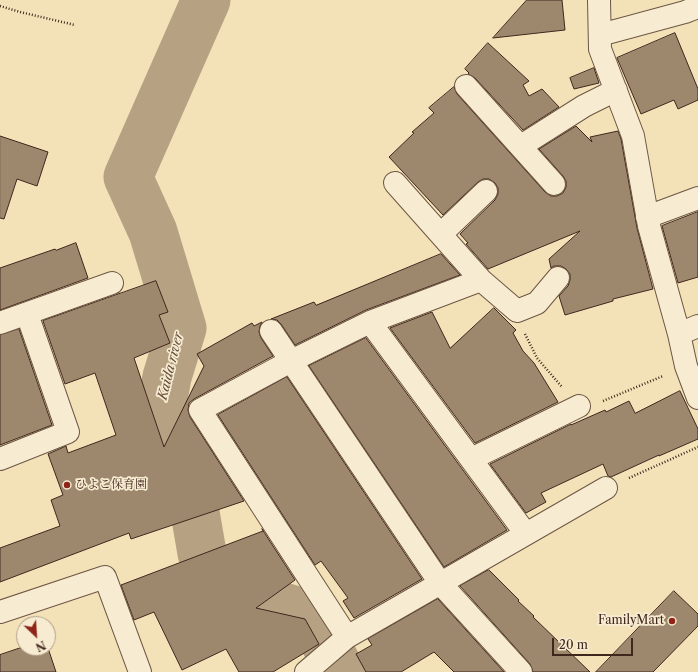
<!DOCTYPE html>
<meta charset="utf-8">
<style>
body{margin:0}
#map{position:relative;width:698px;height:672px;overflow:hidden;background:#f3e2b8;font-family:"Libre Caslon Text",serif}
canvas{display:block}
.north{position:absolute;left:16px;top:616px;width:40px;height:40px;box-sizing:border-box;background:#f7ecd1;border:1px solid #ae9d89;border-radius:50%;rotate:155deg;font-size:11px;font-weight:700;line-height:16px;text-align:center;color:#40271d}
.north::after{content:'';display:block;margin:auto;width:14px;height:18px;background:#8f2418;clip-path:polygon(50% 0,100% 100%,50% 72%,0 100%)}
.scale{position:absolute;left:552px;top:638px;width:81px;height:18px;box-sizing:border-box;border:2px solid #40271d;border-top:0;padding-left:5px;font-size:12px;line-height:14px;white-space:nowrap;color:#40271d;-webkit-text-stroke:3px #f7ecd1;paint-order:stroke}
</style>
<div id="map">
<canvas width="698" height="672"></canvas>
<div class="north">N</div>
<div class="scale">20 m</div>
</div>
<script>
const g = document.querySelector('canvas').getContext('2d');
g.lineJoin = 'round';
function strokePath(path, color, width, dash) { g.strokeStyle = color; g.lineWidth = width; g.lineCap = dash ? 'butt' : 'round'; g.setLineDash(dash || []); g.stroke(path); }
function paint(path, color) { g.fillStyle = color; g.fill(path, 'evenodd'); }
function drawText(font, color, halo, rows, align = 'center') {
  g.font = font + ' "Libre Caslon Text","Noto Serif JP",serif'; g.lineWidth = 3.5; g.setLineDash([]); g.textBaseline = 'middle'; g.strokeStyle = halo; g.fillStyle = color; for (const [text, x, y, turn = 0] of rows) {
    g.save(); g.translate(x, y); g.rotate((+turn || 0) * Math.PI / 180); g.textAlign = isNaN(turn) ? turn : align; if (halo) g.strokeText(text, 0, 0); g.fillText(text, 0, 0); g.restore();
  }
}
strokePath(new Path2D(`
 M206 0 128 177 153 232 182 328 167 377 159 421 170 457 191 489 202 553 213 580 240 594 310 615 341 672`), '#b6a283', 49);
const building = new Path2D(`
 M527 0H562L565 30 493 38Z
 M675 33 698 89V100L678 109 674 100 641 114 617 58Z
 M488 43 529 81 523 85 529 96 542 89 559 107 523 130 475 78 468 74 469 73 465 69Z
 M594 68 599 83 574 89 570 78Z
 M454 87 457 94 545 192 551 196H557L563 193 566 187V181L563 176 539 149 576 126 592 142 590 137 618 131 621 139 637 228 653 289 613 299V301L565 315 559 296 568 286 570 280V274L566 269 561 266H554L551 268 549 259 580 231 488 269 466 244 468 243 460 234 495 200 498 194V188L495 183 489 179H483L478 182 443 215 389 157 414 133 412 132 434 113 429 108Z
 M0 136 48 152 37 186 17 179 4 219 0 218Z
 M698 212V277L678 283 662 226Z
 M76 243 88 278 0 310V268L55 249 56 250Z
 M441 254 460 275 366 310 295 345 281 324 277 320 271 319 314 302 316 305Z
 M156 281 168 312 159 315 170 343 134 358 164 447 204 366 197 354 252 323 254 326 262 322 260 326 259 332 261 338 273 356 194 399 189 403 188 410 190 417 244 501 131 539 129 533 0 582V548L60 526 51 500 63 495 48 454 66 446 68 453 116 435 95 373 65 384 43 321Z
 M494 308 516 330 513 333 523 351 534 363 558 402 475 443 390 328 432 312 450 348Z
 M19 329 52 425 0 445V335Z
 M366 338 507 530 444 567 309 366Z
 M287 377 422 579 354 618 343 601 348 598 321 561 315 565 218 415Z
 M680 391 698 429V439L659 456V455L611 477 608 476 603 464 541 493 546 502 526 513 490 464 571 424V425L605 410 606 412 629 401 635 413Z
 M262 529 295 580 256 608 305 619 319 644 273 672H239L226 649 182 670 154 612 134 620 121 585 263 531Z
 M489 570 519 600 518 601 534 616 533 617 590 672H533L530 664 460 586Z
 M674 591 698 614V626L653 672H596Z
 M438 599 504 672H454L434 652 401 672H366L356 654 372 645 368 639Z
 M20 648H48L56 672H0V655Z`);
paint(building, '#9d886e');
strokePath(building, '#40271d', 1);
const minor = new Path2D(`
 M599 0 600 49 633 136 649 226 679 334 686 366 698 398
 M600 35 685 12 698 7
 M466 86 554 184
 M521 146 584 106 616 90
 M395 183 481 280 517 311 537 303 558 278
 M647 217 698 198
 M441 234 486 191
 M370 322 526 534
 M0 323 112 283
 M271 331 440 583 521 672
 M679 334 698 326
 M0 459 68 432 27 314
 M471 459 579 406
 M0 612 105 577 140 672
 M347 637 200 410 291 361 370 322 481 280
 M306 672 347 637 606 488`);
strokePath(minor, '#6d5644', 24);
strokePath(new Path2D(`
 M0 6 20 12 75 25
 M525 334 537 358 562 387
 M603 401 663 376
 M629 478 698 447`), '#40271d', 2.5, [1, 2]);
strokePath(minor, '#f7ecd1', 22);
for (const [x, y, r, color] of [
 [67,485,4,"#8f2418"],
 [672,621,4,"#8f2418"]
]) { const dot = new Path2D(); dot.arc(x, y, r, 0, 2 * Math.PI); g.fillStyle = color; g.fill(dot); strokePath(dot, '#f7ecd1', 1.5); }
drawText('12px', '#40271d', '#f7ecd1', [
 ["ひよこ保育園",75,485],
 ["FamilyMart",664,621,"right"]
], 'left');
drawText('italic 13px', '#634c3c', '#f7ecd1', [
 ["Kaida river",171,366,-76]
]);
</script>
